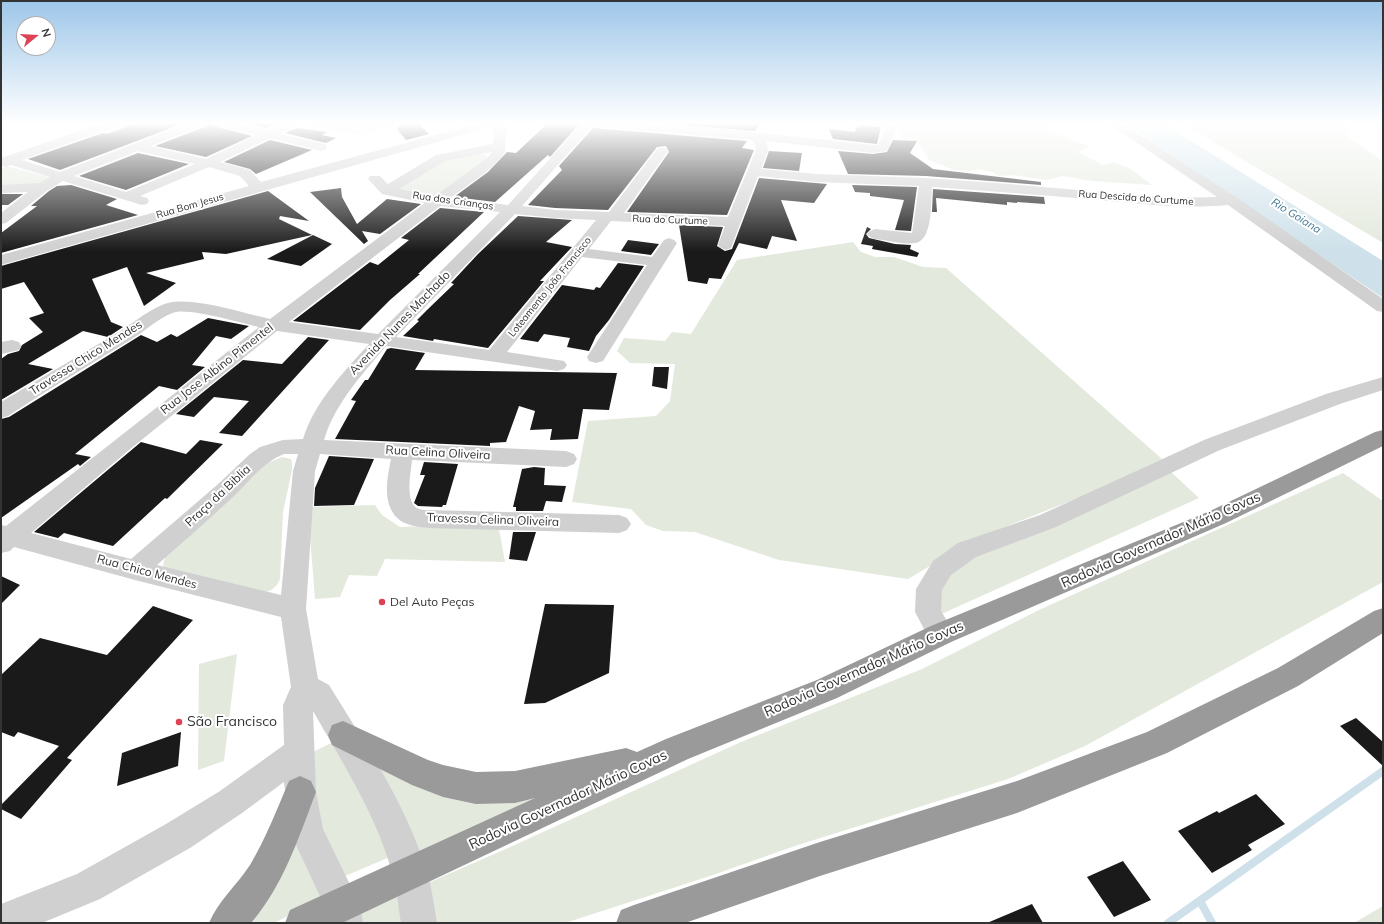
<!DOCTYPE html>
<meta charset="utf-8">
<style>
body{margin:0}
#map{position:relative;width:1384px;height:924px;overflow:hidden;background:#fff;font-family:Mulish,sans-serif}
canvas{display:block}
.frame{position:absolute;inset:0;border:2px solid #333;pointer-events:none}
.north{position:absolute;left:16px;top:16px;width:40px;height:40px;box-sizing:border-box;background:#fff;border:1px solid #adadad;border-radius:50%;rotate:72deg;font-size:11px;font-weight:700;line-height:16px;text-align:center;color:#333}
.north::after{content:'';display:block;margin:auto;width:14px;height:18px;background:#dd4255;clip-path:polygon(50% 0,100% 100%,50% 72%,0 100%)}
</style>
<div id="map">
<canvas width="1384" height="924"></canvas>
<div class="frame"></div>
<div class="north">N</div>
</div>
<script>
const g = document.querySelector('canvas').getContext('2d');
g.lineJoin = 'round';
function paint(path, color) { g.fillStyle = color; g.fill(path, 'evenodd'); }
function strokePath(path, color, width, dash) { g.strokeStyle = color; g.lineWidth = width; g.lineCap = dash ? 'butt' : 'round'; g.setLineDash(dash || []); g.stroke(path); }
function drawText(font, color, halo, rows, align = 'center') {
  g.font = font + ' Mulish,sans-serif'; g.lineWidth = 4; g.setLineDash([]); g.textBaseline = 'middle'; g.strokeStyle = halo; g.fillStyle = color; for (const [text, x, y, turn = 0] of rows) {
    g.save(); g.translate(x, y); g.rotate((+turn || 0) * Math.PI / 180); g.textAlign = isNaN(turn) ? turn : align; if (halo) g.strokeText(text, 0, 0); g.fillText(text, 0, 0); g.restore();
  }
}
paint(new Path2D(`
 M304 122H403L363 136 300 124Z
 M871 122H1037L1066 138 1090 146 1078 152 1103 165 1114 162 1131 169 1152 185 1092 181 1062 176 1047 180 1012 175 999 176 992 172 978 169 970 171 954 170 929 160 917 140 903 139 898 130Z
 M1180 122H1345L1346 129 1350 138 1383 161V243Z
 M480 154 487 155 486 159 435 196 396 190 438 162Z
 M7 166 49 177V178L38 185 1 187V169Z
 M853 242 861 252 875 257H894L923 267 946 268 1162 459 1093 492 977 538 908 579 779 560 695 532 663 531 646 525 631 509 572 502 588 421 656 416 670 401 675 364 630 363 617 351 624 338 665 341 672 332 691 334 737 260Z
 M282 457 291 459 292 463V470L283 512 280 579C277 586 274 589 267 592L164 567 163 564 167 553 265 464Z
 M1170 471 1199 498 937 616V592L948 574 972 555Z
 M1343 473 1383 501V582L1085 746 1008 779 795 846 710 876 565 923H336L508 848 741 742 922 669 1039 610Z
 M375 505 382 515 400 527 424 526 499 529 505 562 385 559 377 576 349 575 340 597 315 599 309 523V507Z
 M237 654 224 761 198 770 199 664Z
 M333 742 397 854 345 876 312 828 311 753Z
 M365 754 415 780 614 771 419 859Z
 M294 830 327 896 274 923H238Z
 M1383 906V923H1354Z`), '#e3e9dd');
paint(new Path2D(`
 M1122 122H1161L1383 261V298Z`), '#cee1ea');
strokePath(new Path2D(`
 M1200 901 1212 923
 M1168 923 1383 771`), '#cee1ea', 8);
paint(new Path2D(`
 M139 122H187L60 170 28 159 103 133 107 134Z
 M209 122 213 126 252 136 206 157 155 146 207 126Z
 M239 122H262L277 124 267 128Z
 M403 122H417L429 134 406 140 397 129Z
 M549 122H581L550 157 548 155 495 202 454 197 488 172 507 152 516 153Z
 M644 122H761L755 131Z
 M860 125 881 127 877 144 833 139 829 129 855 132 856 127 858 128Z
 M297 128 327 132 322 135 336 138 326 143 285 133Z
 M593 128 747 141 742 148 754 150 727 215 627 212 669 152 666 146 657 147 608 210 555 208 528 205 562 170 559 166Z
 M270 140 312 150 256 174 250 169 224 162Z
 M893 140 917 141 910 153 933 169 1041 182V185L926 176 848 174 838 151 873 154 887 152Z
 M769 151 802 153 799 171 763 168Z
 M138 153 189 164 126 190 79 176Z
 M759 178 827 184 814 203 781 200 797 241 772 236 767 249 739 243 721 279 709 278 707 284 688 281 679 225 723 227 717 246 725 251 732 249Z
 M71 185 117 199 106 205 138 215 1 253V233L37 206H31L49 191 57 186Z
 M852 185 917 187 911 231 895 230 904 200 870 196V193L855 192Z
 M341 188 342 197 357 224 387 199 421 204 380 234 362 231 368 241 364 244 310 192Z
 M933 189 1044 197 1045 204 1017 202V203L1007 202V205L936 198 937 212H932Z
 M268 191 309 221 280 216 279 219 312 235 226 254 202 252 204 259 146 273 176 283 144 306 127 267 92 279 111 322 123 327 108 337 83 331 28 364 53 369 1 400V359L8 354 19 351 22 345 43 332 29 318 44 313 24 282 1 289V266Z
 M1 194H23L8 205H1Z
 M440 208 484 212 418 274H420L390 300 360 330 293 321 370 262 378 265 409 240 401 238Z
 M518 216 572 220 546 242 572 247 540 281H544L488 348 434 339 433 341 403 336 419 321 417 320 427 310 454 284 451 283 478 254Z
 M867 227 871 229 866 234 869 238 895 244 911 245 910 249 919 253 917 257 872 249 873 246 861 244Z
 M313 235 332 244 301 266 267 259Z
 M628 240 659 244 651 255 621 251Z
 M618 263 644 266 609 320 596 336 589 351 567 347 570 338 544 334 538 342 520 339 562 285 594 290 596 287 600 288Z
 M208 318 249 326 231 339 216 336 192 365 205 367 177 390 159 386 75 454 91 457 80 466 78 464 1 518V419L9 417 141 335 157 342 171 334 177 337Z
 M308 337 329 340 242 436 219 433 249 401 214 397 194 417 176 414 243 360 282 364Z
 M391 348 425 353 415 370 617 373 609 410 583 409 578 439 550 440 552 429 530 430 535 411 519 406 506 442 490 443V446L335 439 356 401 351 400 365 380H368L387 349Z
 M654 367H669L667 389 652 386Z
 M200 440 223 444 167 499 165 498 113 546 64 533 58 538 34 532 141 442 186 454Z
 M329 456 374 459 354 505 314 506 315 488Z
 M424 462 458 464 446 505H443L442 507 418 506 414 503 425 475H420Z
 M534 467 545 468 544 485 566 486 562 502 546 501 543 511H516V507H513L522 469Z
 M513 532H536L527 561 509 559Z
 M1 576 20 585 1 604Z
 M545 604 614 605 609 673 545 703 524 704Z
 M153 606 193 620 67 758 72 760 21 819 1 809V805L59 746 18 732 14 737 1 732V675L40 638 107 655Z
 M1356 718 1383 742V766L1340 726Z
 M181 732 178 766 117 786 122 753Z
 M1256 794 1285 824 1248 845 1252 850 1212 873 1178 831 1217 811 1219 813Z
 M1123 861 1151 900 1114 917 1087 877Z
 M1032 904 1043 923H987Z`), '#1a1a1a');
paint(new Path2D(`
 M105 122H122L120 125 22 160 60 172 191 122H208L206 125 150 146 206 159 257 135 213 125 211 122H232L267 130 286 122H301L299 125 280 134 325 144 327 147 325 150 321 151 270 138 220 162 250 170 261 182 483 122H506L505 152C492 171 469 184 450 198L508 205 583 122H625L754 132 873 145H878L886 127H894L896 130 887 151 873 153 766 141 768 150 761 169 817 174 926 178 997 183 1172 198 1217 197 1106 122H1120L1236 197 1383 299V312L1377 311 1228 205C1186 209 1143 204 1100 200 1044 195 988 191 932 187 931 201 933 241 915 243 903 245 887 240 875 239L870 237 867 234 870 231 875 229 912 233 919 186 817 182 758 176 731 248 726 250 721 248 718 245 725 226 611 221 589 249 652 257 664 240 669 238 674 240 677 243 603 361 596 363 589 361 587 357 647 265 582 257 507 352 564 361 567 365 564 369 557 371 386 346C362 375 335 403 324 440L566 451 574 454 577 459 574 464 566 467 412 460C411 472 404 504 419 509 422 510 426 510 429 510L619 515 627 518 631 524 627 530 619 533 429 528C420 527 409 526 401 521 381 507 387 479 391 459L320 454 315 471 306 609 318 679 329 685C366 745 406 804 427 872 432 888 434 906 437 923H401C398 906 397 888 392 872 376 814 342 762 313 711L316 792 323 829 354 893 360 905 363 923H327L325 907 290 832 284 782 242 813 190 848 100 899 42 923H1V904L77 874 166 824 220 791 284 745 283 705 291 687 281 617 135 580 14 547 10 551 1 553V525L6 526 259 327C241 323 193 309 176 312 162 315 144 332 132 339 91 364 49 389 8 416L1 418V402L122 330C134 322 158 303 173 302 201 299 242 313 270 319L425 203 382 194 368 179 370 176H380L388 184 436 155 493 144 494 126 1 265V255L249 186 240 176 209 167 140 196 147 198 149 201 147 204 142 205 63 181 48 190 6 223 1 224V213L28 192 1 193V185L40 183 50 177 11 165 5 167 1 166V157L7 156ZM592 126 751 140 755 144 756 150 728 217 624 213 668 151 666 148H658L609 212 555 210 522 206ZM138 151 195 164 126 192 74 176ZM492 152 488 157 435 196 399 189 445 161ZM440 206 500 212 378 334 289 322ZM515 214 555 218 596 220 489 350 396 337ZM277 331 369 344C343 373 315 401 303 439L283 440 260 447 250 454 217 485 131 559 31 533 129 450ZM284 454H298L293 471 281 595 157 565C182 543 208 520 233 497 249 482 263 462 284 454Z
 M12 340 19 342 21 346 19 350 1 354V342Z
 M1383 377V390L1340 404 1220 450 1056 527 976 557 951 575 942 590 941 611 955 634 951 642 941 646 931 642 915 612 916 589 933 561 958 543 1040 515 1204 440 1326 394Z`), '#d0d0d0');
paint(new Path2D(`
 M1383 430V446L1226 523 951 642 837 698 688 759 342 923H285L290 910 535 798 515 803 476 804 443 797 412 785 332 745 328 735 332 725 343 721 428 760 443 765 476 772 515 771 626 748 637 752 666 739 817 680 931 626 1210 511 1375 432Z
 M1383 608V633L1298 686 1167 753 1017 813 820 876 685 923H616L621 910 634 905 820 842 1017 781 1147 732 1278 668 1374 611Z
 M300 776 311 781 316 792C299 837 283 886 251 923H209C218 901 237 885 250 865 266 838 277 809 289 781Z`), '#9a9a9a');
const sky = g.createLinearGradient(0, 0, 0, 251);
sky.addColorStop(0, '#9dc6e9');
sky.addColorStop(0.49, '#fff');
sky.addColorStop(1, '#ffffff00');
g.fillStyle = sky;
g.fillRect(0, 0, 1384, 251);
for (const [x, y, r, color] of [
 [382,602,4,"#dd4255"],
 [179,722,4,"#dd4255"]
]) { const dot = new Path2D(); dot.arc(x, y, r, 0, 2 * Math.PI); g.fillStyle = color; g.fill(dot); strokePath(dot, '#fff', 1.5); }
drawText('10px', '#333', '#fff', [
 ["Rua Descida do Curtume",1136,198,4],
 ["Rua das Crianças",453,201,8],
 ["Rua Bom Jesus",190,206,-16],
 ["Rua do Curtume",670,220,2],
 ["Loteamento João Francisco",550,287,-51]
]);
drawText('italic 11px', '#447792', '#fff', [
 ["Rio Goiana",1296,216,32]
]);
drawText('12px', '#333', '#fff', [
 ["Avenida Nunes Machado",400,323,-46],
 ["Travessa Chico Mendes",86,358,-32],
 ["Rua Jose Albino Pimentel",217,369,-38],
 ["Rua Celina Oliveira",438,453,3],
 ["Praça da Biblia",218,496,-43],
 ["Travessa Celina Oliveira",493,520,2],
 ["Rua Chico Mendes",147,572,15]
]);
drawText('12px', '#333', '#fff', [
 ["Del Auto Peças",390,602]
], 'left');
drawText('14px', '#333', '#fff', [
 ["Rodovia Governador Mário Covas",1161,540,-24],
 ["Rodovia Governador Mário Covas",864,669,-24],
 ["Rodovia Governador Mário Covas",568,800,-25]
]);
drawText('14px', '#333', '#fff', [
 ["São Francisco",187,722]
], 'left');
</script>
